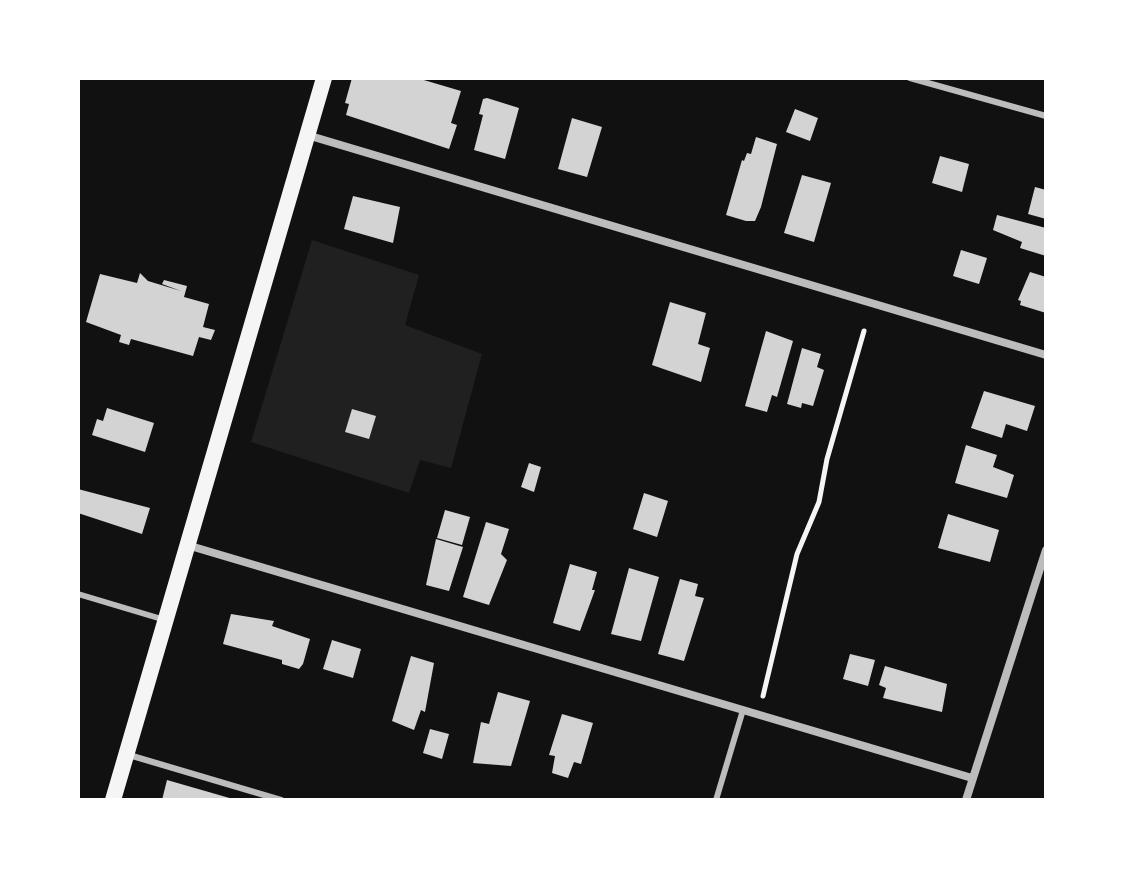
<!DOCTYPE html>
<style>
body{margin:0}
#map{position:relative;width:1124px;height:878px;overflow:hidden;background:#111;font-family:"Noto Sans",sans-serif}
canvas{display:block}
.frame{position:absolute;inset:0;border:80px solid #fff;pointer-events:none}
</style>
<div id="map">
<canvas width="1124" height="878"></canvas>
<div class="frame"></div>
</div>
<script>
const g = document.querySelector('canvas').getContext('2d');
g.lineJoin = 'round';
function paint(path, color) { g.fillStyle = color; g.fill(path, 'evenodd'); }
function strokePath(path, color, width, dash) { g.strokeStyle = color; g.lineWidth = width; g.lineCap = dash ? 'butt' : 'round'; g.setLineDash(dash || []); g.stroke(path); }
paint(new Path2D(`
 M312 240 419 275 405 325 482 354 451 468 420 460 409 493 251 442Z`), '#202020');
paint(new Path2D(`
 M352 78H417L461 91 451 123 457 125 449 149 346 115 349 104 345 103Z
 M487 98 519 108 505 159 474 150 483 115 479 114 483 99Z
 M795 109 818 118 810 141 786 132Z
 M572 118 602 127 587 177 558 169Z
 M756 137 777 144 761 207 755 221H746L726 215 742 160 744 161 747 153 751 154Z
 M940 156 969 164 962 192 932 183Z
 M802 175 831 183 814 242 784 233Z
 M1035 187 1046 190V219L1028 214Z
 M353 196 400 207 393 243 344 229Z
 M997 215 1046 228V256L1020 248 1022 242 993 230Z
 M961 250 987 258 979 284 953 276Z
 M1030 272 1046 277V313L1020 305 1021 301 1018 300Z
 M140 273 148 281 181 291 162 284 164 280 187 286 184 297 209 304 203 327 215 330 211 340 199 337 193 356 131 339 129 345 119 342 121 335 86 322 100 274 137 283Z
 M670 302 706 313 698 344 710 348 701 382 652 365Z
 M766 331 793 341 777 397 772 395 767 412 745 406Z
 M802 348 821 354 817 367 824 370 813 406 802 403 801 408 787 404Z
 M984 391 1035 406 1027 431 1006 424 1002 438 971 428Z
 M107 408 154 423 145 452 92 435 97 419 103 421Z
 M352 409 376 416 369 439 345 432Z
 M966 445 997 455 993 467 1014 475 1007 498 955 483Z
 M529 463 541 467 534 492 521 487Z
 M78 489 150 508 142 534 78 513Z
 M644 493 668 501 657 537 633 529Z
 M445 510 470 517 462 545 437 538Z
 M948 514 999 530 990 562 938 548Z
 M486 522 509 529 501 554 507 560 489 605 463 597Z
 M436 539 463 547 449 591 426 585Z
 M570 564 597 572 592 590H595L580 631 553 623Z
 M629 568 659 577 641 641 611 634Z
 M680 579 698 584 695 596 704 598 684 661 658 654Z
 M231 614 274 621 272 626 310 639 303 664 299 669 282 664V660L223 644Z
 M332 640 361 649 353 678 323 669Z
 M850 654 875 660 868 686 843 679Z
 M411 656 434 663 425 712 421 710 414 730 392 721Z
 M885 666 947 684 942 712 883 698 886 688 879 685Z
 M498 692 530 701 511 766 473 763 481 722 489 724Z
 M562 714 593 723 581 764 574 762 568 778 552 773 555 756 549 755Z
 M430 729 449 734 442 759 423 753Z
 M167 780 233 799 232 800H162Z`), '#d3d3d3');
strokePath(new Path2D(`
 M763 696 797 554 819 502 827 459 864 331`), '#f5f5f5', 5);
strokePath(new Path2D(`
 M910 78 1046 116
 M78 594 165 620
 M129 755 281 800
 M716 800 743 710`), '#bcbcbc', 6);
strokePath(new Path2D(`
 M307 135 1046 355
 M187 545 972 778
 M966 800 1046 550`), '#bcbcbc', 8);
strokePath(new Path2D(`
 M113 800 324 78`), '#f5f5f5', 16);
</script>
